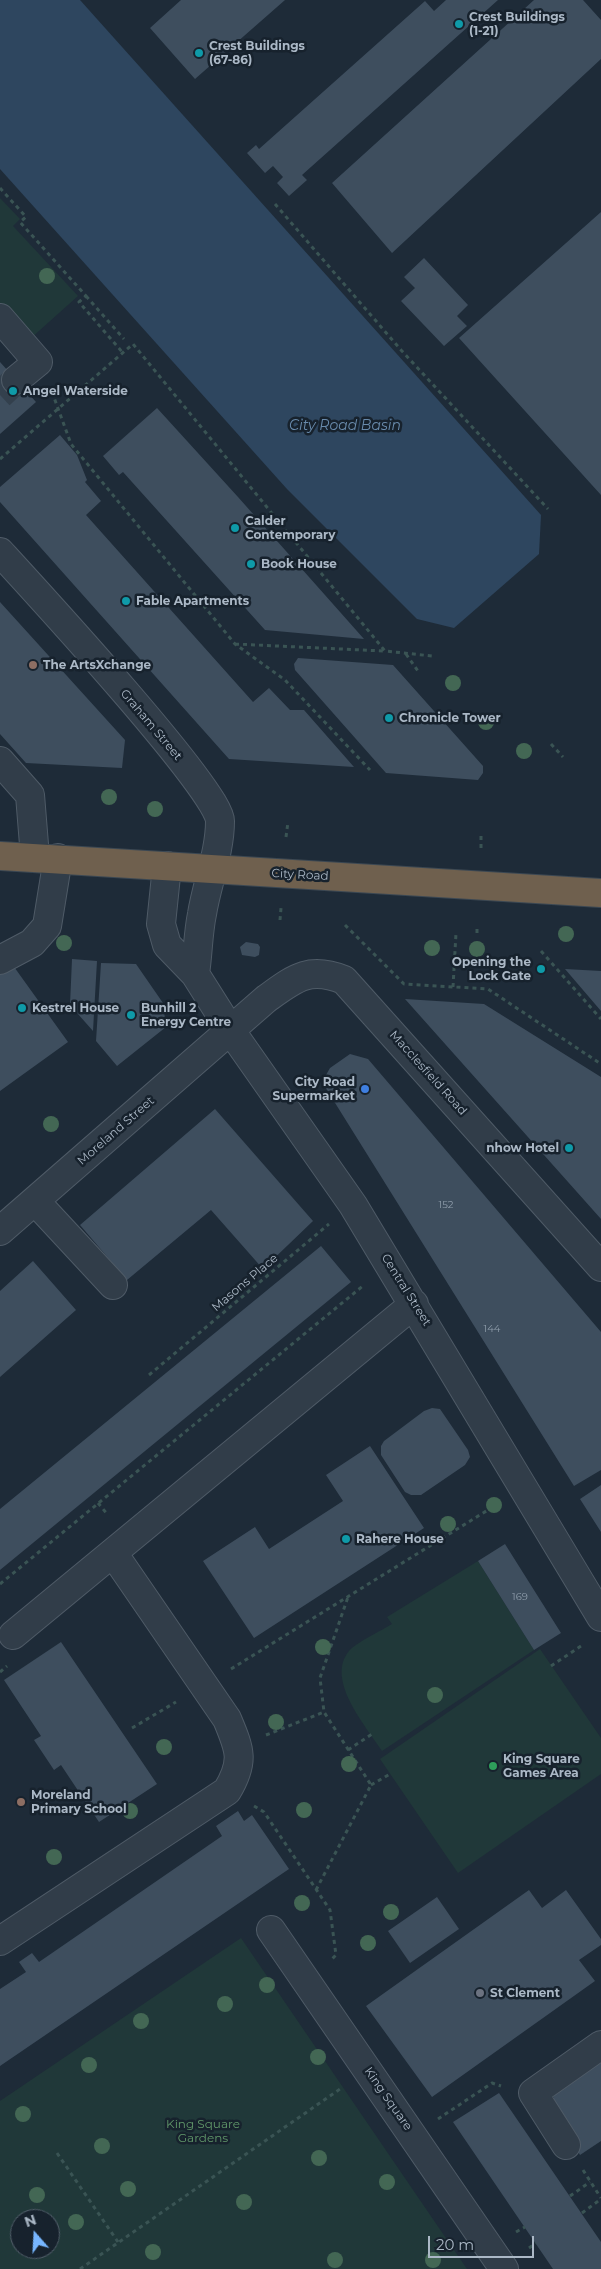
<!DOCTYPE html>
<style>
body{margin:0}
#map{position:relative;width:601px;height:2269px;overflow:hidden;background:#1e2b38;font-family:Montserrat,sans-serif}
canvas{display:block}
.north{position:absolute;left:10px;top:2209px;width:50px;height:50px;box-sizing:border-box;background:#17222d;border:1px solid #525e6a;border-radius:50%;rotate:341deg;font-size:14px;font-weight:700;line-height:20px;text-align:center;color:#abb8c6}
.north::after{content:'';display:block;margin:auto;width:18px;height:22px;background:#77b6ff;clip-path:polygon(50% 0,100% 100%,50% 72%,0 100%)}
.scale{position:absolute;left:428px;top:2236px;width:106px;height:22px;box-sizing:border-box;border:2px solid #abb8c6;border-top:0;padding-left:6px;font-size:15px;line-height:18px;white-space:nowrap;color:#abb8c6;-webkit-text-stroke:4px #17222d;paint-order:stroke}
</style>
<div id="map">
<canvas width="601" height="2269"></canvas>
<div class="north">N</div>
<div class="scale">20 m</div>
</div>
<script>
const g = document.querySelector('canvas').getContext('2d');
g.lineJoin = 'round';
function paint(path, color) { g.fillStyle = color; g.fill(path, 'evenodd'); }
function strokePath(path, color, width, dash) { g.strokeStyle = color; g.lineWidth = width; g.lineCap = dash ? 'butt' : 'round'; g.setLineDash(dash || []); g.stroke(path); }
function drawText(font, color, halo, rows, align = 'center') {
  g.font = font + ' Montserrat,sans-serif'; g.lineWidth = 5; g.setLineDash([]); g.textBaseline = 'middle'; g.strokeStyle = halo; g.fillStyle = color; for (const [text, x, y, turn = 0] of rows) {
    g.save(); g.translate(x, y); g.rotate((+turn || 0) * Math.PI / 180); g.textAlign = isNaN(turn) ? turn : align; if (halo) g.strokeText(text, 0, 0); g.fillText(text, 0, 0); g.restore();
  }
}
paint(new Path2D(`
 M0 198 20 219 13 226 78 296 30 339 0 306Z
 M478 1561 534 1650 382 1751C366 1726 325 1680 349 1651 357 1642 381 1631 392 1624L387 1617Z
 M540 1649 601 1738V1774L458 1873 380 1759Z
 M241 1938 467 2269H0V2101ZM20 2219H50V2249H20Z`), '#203839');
paint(new Path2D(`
 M0 0H80L541 515 539 554 454 628 417 619 287 489 0 169Z`), '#2e465f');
paint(new Path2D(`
 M181 0H285L195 79 150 28Z
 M446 0H498L302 175 307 180 289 196 277 183 283 177 273 166 265 173 247 153 256 145 259 149 425 1 434 11Z
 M534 0H583L601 20V59L392 253 332 183Z
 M601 212V495L459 338Z
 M424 258 468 305 457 316 467 326 444 346 401 301 415 288 404 277Z
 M0 362 36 402 0 434Z
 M157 408 238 497 364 639 265 630 123 472 119 475 103 456Z
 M60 435 77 455 87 480 85 482 101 501 86 515 253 702 269 688 290 710H304L354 767 229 759 0 502V487Z
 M0 602 125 740 122 768 26 763 0 734Z
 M298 658 393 665 483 766V773L478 780 386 773 295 670 294 664Z
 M246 942 258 944 260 947 259 955 255 957 242 955 240 947Z
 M72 959 97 961 93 1031 70 1005Z
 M101 963 136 964 163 1003 166 1027 117 1066 96 1041Z
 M12 964 68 1042 0 1091V973Z
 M565 969 601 971V1011Z
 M405 999 484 1004 601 1077V1219Z
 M350 1054 368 1059 601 1332V1470L574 1486 322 1082 330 1068Z
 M215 1109 313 1221 263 1269 211 1210 127 1280 80 1225Z
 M321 1246 351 1282 0 1570V1509Z
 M33 1261 76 1310 0 1377V1291Z
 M432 1408 440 1409 468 1450 470 1457 465 1465 421 1495H411L405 1492 381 1455V1446L384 1441 424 1411Z
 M370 1446 424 1528 254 1638 203 1561 255 1527 269 1549 343 1501 326 1475Z
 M601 1485V1532L580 1499Z
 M505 1544 561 1633 534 1650 478 1561Z
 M61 1642 157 1784 99 1822 61 1765 54 1770 34 1740 41 1736 4 1680Z
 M238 1811 244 1821 252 1815 289 1869 0 2066V1989L26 1972 19 1962 32 1953 39 1962 222 1836 216 1826Z
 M529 1890 542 1908 566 1890 601 1939V1945L579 1960 595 1981 432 2097 366 2006Z
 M437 1897 459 1929 410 1963 388 1931Z
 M601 2054V2141L580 2155 553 2108 554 2092Z
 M499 2093 601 2242V2269H553L453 2122Z`), '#3e4e5e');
strokePath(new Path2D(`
 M0 395 16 380`), '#33404d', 28, [28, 14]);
const minor = new Path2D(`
 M0 318 38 362 16 380
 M0 552C32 587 220 791 220 821 220 852 207 883 202 914 198 933 198 954 195 974
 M0 761 30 795 35 857
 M167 866 161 924 167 945 195 974 231 1031 353 1205 601 1617
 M0 960 32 943 47 926 58 858
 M35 1201 113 1285
 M0 1231 266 999C295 978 309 966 344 980L601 1267
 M13 1635 414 1304
 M271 1930 504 2269
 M0 1941 227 1791C245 1761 240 1750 227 1719L113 1553
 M566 2145 533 2093 601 2045`);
const highway = new Path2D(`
 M0 856 601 893`);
strokePath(minor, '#4f5b67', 30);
strokePath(highway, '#3c4853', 30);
strokePath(new Path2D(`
 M0 188 26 217 20 222 86 296 79 302 123 353
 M275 204 401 350 548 509
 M86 296 124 339
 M52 392 71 444 235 644 285 680 370 770
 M0 459 133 344 385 651 432 656
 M235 644 384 651
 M406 654 418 671
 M551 744 563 757
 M286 837 288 822
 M481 848V833
 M280 920 281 908
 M345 925 404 984 488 989 601 1064
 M477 933V925
 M541 951 601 1019
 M453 987 456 933
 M149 1375 329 1224
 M98 1503 108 1515
 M0 1584 364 1285
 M551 1666 584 1644
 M231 1669 496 1505
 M0 1672 7 1666
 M132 1728 176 1702
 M266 1735 324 1712
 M348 1750 372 1734
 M371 1785 390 1774
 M254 1806 264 1812 330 1910 336 1955 330 1961
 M316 1890 371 1785 324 1712 320 1678 348 1597
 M438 2119 492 2083 501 2086
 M57 2153 118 2242
 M583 2170 601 2198
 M570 2196 590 2182
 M582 2213 601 2199
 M516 2232 525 2227
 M529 2248 536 2243
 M80 2269 340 2089`), '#3a5454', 3, [4, 4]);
strokePath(minor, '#313d49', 28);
strokePath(highway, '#6f604e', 28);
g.fillStyle = '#436754';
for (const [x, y] of [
 [47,276],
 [453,683],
 [486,722],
 [524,751],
 [109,797],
 [155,809],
 [566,934],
 [64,943],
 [432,948],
 [477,949],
 [51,1124],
 [494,1505],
 [448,1524],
 [323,1647],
 [435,1695],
 [276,1722],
 [164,1747],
 [349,1764],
 [304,1810],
 [130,1811],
 [54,1857],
 [302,1903],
 [391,1912],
 [368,1943],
 [267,1985],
 [225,2004],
 [141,2021],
 [318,2057],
 [89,2065],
 [23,2114],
 [102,2146],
 [319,2158],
 [387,2182],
 [128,2189],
 [37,2195],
 [244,2202],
 [76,2222],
 [153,2252],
 [335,2260],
 [433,2260]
]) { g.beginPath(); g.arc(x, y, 8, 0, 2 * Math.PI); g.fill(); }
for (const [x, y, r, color] of [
 [459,24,5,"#0f9aa8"],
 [199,53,5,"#0f9aa8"],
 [13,391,5,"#0f9aa8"],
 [235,528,5,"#0f9aa8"],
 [251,564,5,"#0f9aa8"],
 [126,601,5,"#0f9aa8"],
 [33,665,5,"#8d6e63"],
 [389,718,5,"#0f9aa8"],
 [541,969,5,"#0f9aa8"],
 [22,1008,5,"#0f9aa8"],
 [131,1015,5,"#0f9aa8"],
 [365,1089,5,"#3f7fe0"],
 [569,1148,5,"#0f9aa8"],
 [346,1539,5,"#0f9aa8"],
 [493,1766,5,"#2e9e5b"],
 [21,1802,5,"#8d6e63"],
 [480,1993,5,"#6b7280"]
]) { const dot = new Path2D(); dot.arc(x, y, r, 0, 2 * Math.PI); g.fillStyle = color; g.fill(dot); strokePath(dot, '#17222d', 2); }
drawText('10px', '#909eac', null, [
 ["152",446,1205],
 ["144",492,1329],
 ["169",520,1597]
]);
drawText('bold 12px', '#abb8c6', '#17222d', [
 ["Crest Buildings",469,17],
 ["(1-21)",469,31],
 ["Crest Buildings",209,46],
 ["(67-86)",209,60],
 ["Angel Waterside",23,391],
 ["Calder",245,521],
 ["Contemporary",245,535],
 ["Book House",261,564],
 ["Fable Apartments",136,601],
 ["The ArtsXchange",43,665],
 ["Chronicle Tower",399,718],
 ["Opening the",531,962,"right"],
 ["Lock Gate",531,976,"right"],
 ["Kestrel House",32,1008],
 ["Bunhill 2",141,1008],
 ["Energy Centre",141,1022],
 ["City Road",355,1082,"right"],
 ["Supermarket",355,1096,"right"],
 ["nhow Hotel",559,1148,"right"],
 ["Rahere House",356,1539],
 ["King Square",503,1759],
 ["Games Area",503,1773],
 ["Moreland",31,1795],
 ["Primary School",31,1809],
 ["St Clement",490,1993]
], 'left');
drawText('12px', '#abb8c6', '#17222d', [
 ["Graham Street",151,725,50],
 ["City Road",300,875,3],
 ["Macclesfield Road",428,1073,48],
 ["Moreland Street",116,1131,-41],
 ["Masons Place",245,1283,-40],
 ["Central Street",406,1290,58],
 ["King Square",388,2099,55]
]);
drawText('12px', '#61986a', '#17222d', [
 ["King Square",203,2124],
 ["Gardens",203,2138]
]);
drawText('italic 14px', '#698bac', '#17222d', [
 ["City Road Basin",345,426]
]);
</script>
